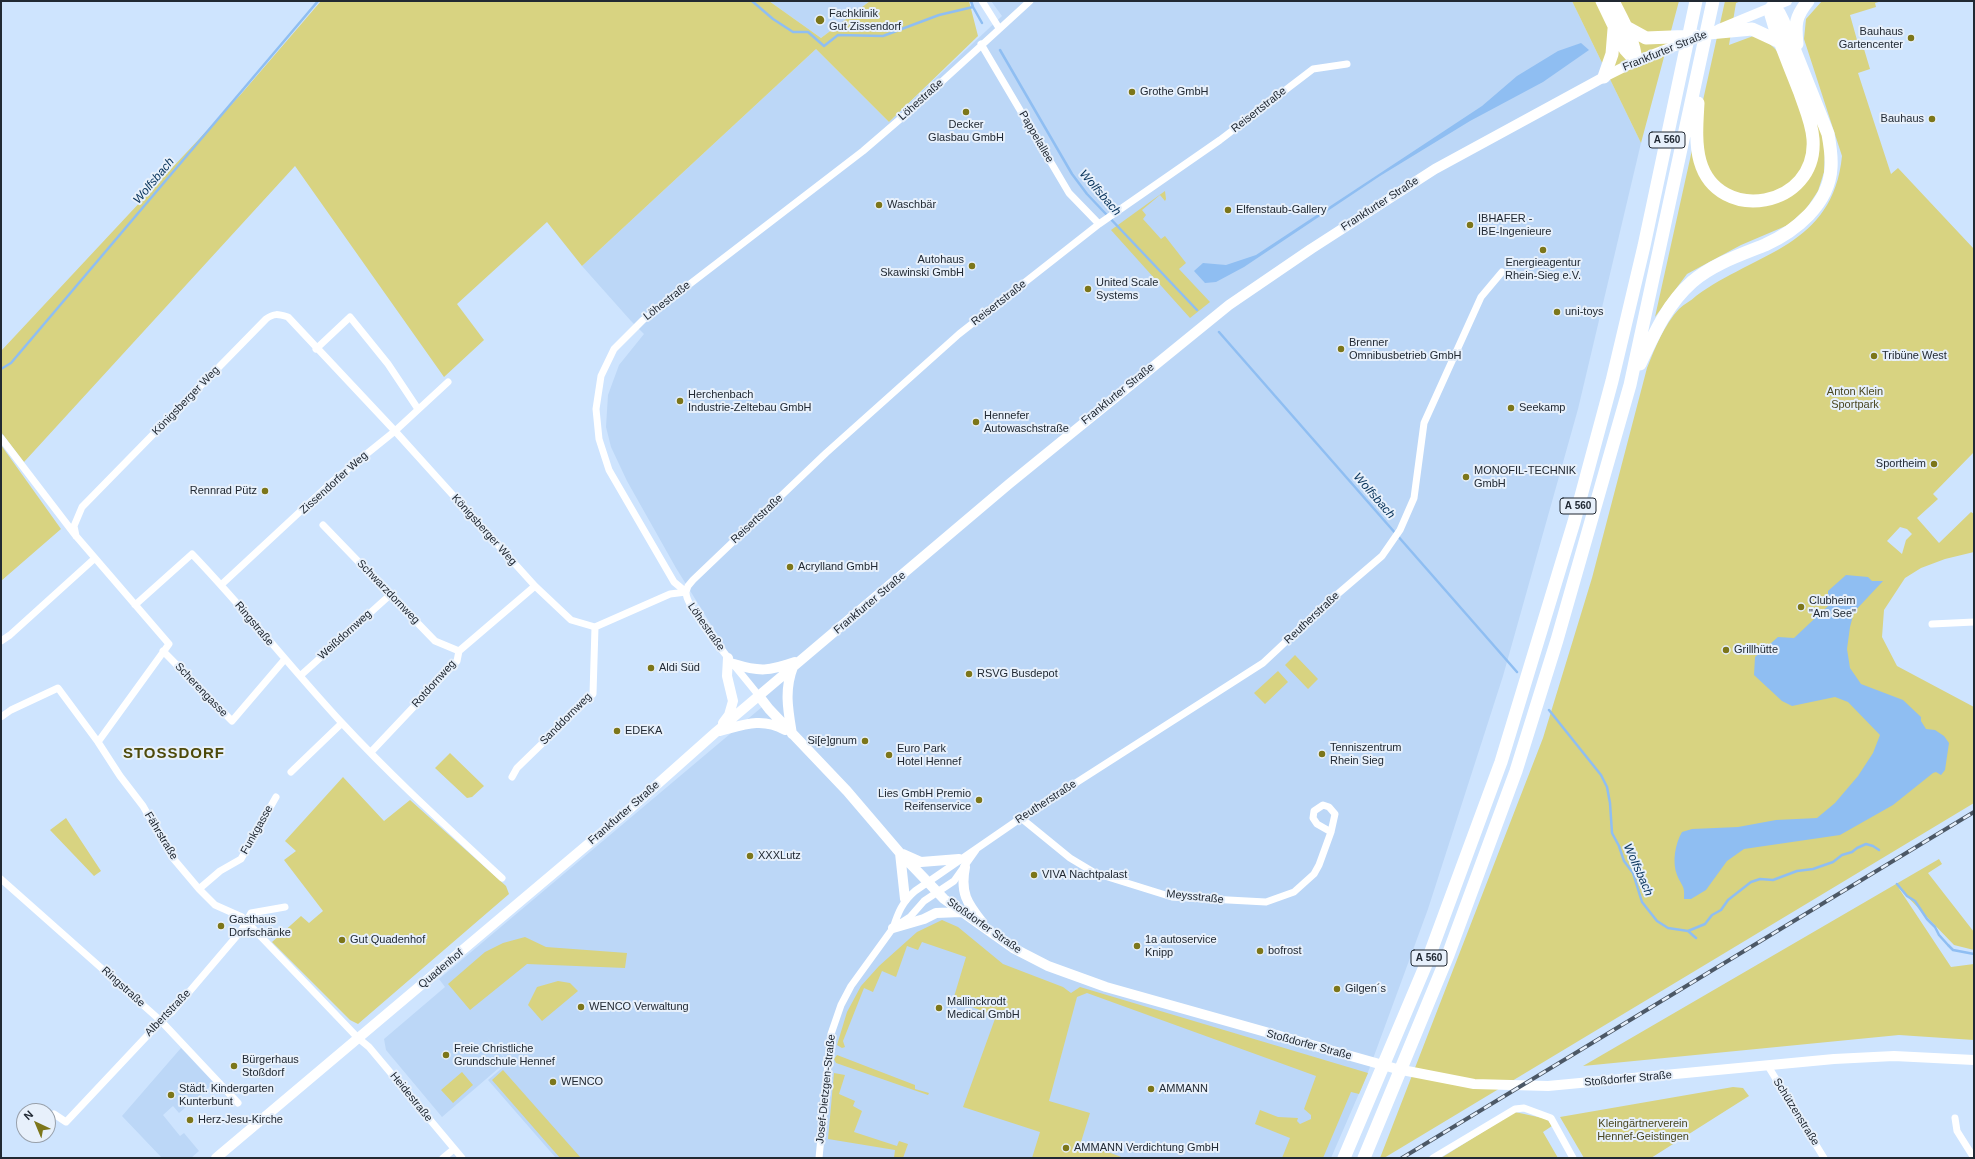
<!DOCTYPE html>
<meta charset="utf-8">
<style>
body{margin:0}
#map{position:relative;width:1975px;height:1159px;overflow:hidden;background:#cee4fe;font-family:Arial,sans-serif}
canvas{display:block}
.frame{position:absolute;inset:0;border:2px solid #212933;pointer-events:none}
.north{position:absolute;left:16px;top:1103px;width:40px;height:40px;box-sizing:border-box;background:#e7f0fb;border:1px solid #98a0ab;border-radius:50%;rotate:316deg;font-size:11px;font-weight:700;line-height:16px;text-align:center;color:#212933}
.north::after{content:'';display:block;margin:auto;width:14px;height:18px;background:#7c761a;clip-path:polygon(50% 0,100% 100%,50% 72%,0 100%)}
</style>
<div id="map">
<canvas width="1975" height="1159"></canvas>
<div class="frame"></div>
<div class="north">N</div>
</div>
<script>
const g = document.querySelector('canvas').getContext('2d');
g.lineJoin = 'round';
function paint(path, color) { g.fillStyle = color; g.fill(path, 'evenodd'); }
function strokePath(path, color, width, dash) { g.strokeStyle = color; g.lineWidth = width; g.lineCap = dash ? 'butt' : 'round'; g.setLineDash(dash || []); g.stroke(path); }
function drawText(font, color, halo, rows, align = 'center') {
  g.font = font + ' Arial,sans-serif'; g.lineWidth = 4; g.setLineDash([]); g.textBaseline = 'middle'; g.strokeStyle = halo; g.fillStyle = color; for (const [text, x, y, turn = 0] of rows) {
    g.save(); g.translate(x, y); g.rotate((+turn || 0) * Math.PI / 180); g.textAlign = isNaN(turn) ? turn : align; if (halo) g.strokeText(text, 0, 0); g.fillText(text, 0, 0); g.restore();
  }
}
paint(new Path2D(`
 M769 1H870L821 38Z
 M991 1H1572L1641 143 1578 409 1503 676 1428 909 1367 1075 1331 1158H556L488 1080 509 1062 487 1037 507 1061 442 1117 386 1050 384 1039 445 987 439 979 762 707 676 568 627 481 611 447 606 427 608 395 619 365 644 334 631 321 582 266 816 49 889 122 1002 16Z
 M181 1048 214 1083 179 1113 173 1106 163 1115 180 1136 184 1133 199 1151 191 1158H162L122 1116Z`), '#bcd7f7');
paint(new Path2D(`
 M321 1H769L821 38 870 1H969L978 36 889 122 816 49 582 266 547 222 457 304 484 340 444 377 295 166 24 462 1 432V351L242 93Z
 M1572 1H1679L1641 143Z
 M1725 1H1741L1736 3 1729 45 1756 35C1763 39 1771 44 1776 50 1783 59 1810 130 1810 142 1810 153 1804 164 1800 174L1808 180C1823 157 1819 140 1813 115L1822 131 1825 150 1824 172 1818 191 1806 209 1788 225 1741 245 1687 274 1655 317Z
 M1822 1H1882L1875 3 1876 7 1850 15 1857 40 1861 39 1870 69 1858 73 1891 174 1898 168 1974 249V452L1933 494 1938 499 1917 518 1939 543 1971 512 1974 514V552L1945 559 1921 568 1905 578 1884 610 1882 637 1897 666 1974 707V803L1384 1158H1380L1543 738 1592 578 1647 368C1655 348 1664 325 1679 309 1684 304 1691 301 1696 296 1756 252 1833 247 1842 156L1804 39 1806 19ZM1900 527 1907 529 1912 534 1906 540 1902 554 1887 541Z
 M1165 191 1166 199 1165 201 1160 195 1142 210 1146 215 1143 219 1161 239 1165 236 1186 263 1179 269 1210 302 1190 318 1111 230Z
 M1 445 61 529 1 581Z
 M1295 655 1318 679 1308 689 1285 665Z
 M1278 671 1288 682 1265 704 1254 693Z
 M450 753 484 786 472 797 467 798 435 768Z
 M343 777 384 821 410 800 506 886 509 894 358 1024 350 1020 272 942 301 916 309 923 323 911 284 860 296 851 285 841Z
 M66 818 101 871 94 876 50 830Z
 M1939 859 1942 864 1928 873 1974 932V950L1954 945 1898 887 1951 967 1974 964V1040L1899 1035 1583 1066Z
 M942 920 958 927 1003 964 1063 987 1071 993 1080 987 1368 1073 1359 1094 1351 1092 1323 1158H1282L1290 1138 1255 1124 1260 1110 1278 1117 1298 1118 1297 1121 1300 1124 1311 1119V1115L1304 1109 1316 1076 1087 993 1077 997 1049 1101 1090 1113 1081 1142 1124 1158H1032L1040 1132 963 1107 996 1016 953 1000 966 957 922 942 918 950 907 946 896 977 882 971 873 992 864 988 843 1041 845 1047 842 1048 837 1045 847 1012 861 986 879 966 917 932Z
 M525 937 546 947 627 953 625 968 527 964 470 1010 448 984 485 952 503 943Z
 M558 981 570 983 578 991 542 1021 528 1005 537 987Z
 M837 1055 915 1085V1089L929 1093 928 1095 836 1063 834 1059Z
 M503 1070 581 1158H560L492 1080Z
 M462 1072 473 1085 453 1103 441 1090Z
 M834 1073 845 1075 839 1094 855 1101 853 1106 862 1111 854 1132 897 1146 899 1141 908 1144 903 1158H894L895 1150 828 1139Z
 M1733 1087 1743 1088 1749 1096 1651 1158H1584L1560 1117Z
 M1515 1112 1547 1119 1552 1126 1543 1132 1558 1158H1441Z`), '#d8d381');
paint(new Path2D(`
 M1581 43 1589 50 1543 82 1470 121 1380 176 1244 267 1216 282 1205 283 1194 271 1203 263 1226 265 1256 255 1482 106 1517 76 1558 51Z
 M1846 575 1868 577 1872 581H1883L1854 612 1850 627 1847 649 1850 668 1861 684 1903 700 1921 717V721L1926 729 1935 730 1944 736 1949 743 1945 770 1941 775 1936 772 1933 773 1893 805 1840 835 1744 849 1727 861 1706 890 1691 899H1684C1685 885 1682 887 1677 875 1672 862 1675 844 1682 832L1692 829 1738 827 1776 820 1817 818 1835 803 1858 776 1873 753 1880 735 1848 702 1835 697 1792 706 1782 701 1754 675 1755 657 1778 637 1794 638 1828 606V591Z`), '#8fbef2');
strokePath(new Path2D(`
 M752 1 773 19 793 32H808L824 46 838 35 883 36 939 15 973 7 982 23
 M971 1 973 7
 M1000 50 1072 174 1087 194 1197 310
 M1219 332 1517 672
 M1 369 11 363 318 1
 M1549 710 1601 775 1607 787 1610 803 1612 833 1619 846 1624 861 1633 873 1642 902 1657 921 1668 928 1688 931 1705 924 1712 915 1721 910 1728 900 1751 882 1760 879 1773 880 1797 871 1813 869 1833 862 1842 855 1852 852 1857 848 1866 844 1873 846 1879 850
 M1897 884 1907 896 1915 901 1927 919 1935 927 1939 935 1948 945 1953 950 1974 954
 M1688 931 1696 938`), '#8fbef2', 2.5);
strokePath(new Path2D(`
 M982 1 999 28
 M981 44 1069 193 1099 224
 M316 349 350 317 388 364 418 409
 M1 438 76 536 169 644 98 742 120 776 143 806 172 857 199 889 215 905 242 917 246 921 358 1038 369 1047 462 1158
 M323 525 435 641 459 651
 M76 536 74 526 82 507 266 319C274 313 278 314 288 317L395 431 535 586 571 620 595 627 670 594 686 592 688 586 693 580 826 453 959 334 1099 224 1220 140 1313 69 1347 64
 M221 585 333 481 395 431 448 382
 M135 605 192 554C244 608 290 667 341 722 392 777 447 827 502 878
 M1932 624 1974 622
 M1 641 10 635 94 559
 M163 651 232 721 285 659
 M300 676 390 595
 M759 696C745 677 685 610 686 592L674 582 609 470 599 439 596 409 601 376 614 349 643 320 863 151 913 108 1030 1
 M1 717 11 710 58 688 98 742
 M371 752 457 661 459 651 535 586
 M291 772 342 723
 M512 777 517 768 593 694 595 627
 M1021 818 1070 858 1095 873 1172 897 1266 902 1294 892 1314 874 1319 865 1331 832 1335 814 1329 807 1323 805 1314 811 1313 818 1317 824 1331 832
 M1 879 161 1021 238 1103
 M199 889 220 871 241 859 276 797
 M893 928C898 913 902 902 915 891L1021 818 1263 663 1326 604 1382 556 1400 530 1414 498 1424 423 1481 297 1502 272
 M1768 1066 1824 1158
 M54 1114 66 1122 161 1021 172 1012 241 931 251 913 285 907
 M1955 1118 1957 1131 1974 1158
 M443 1158 454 1149
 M819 1158 831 1034 841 1005 851 986 893 928 910 917 924 901 954 881 976 850
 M1433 1158 1515 1109 1524 1108 1551 1118 1573 1158`), '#fff', 7);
strokePath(new Path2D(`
 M1719 29 1787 1
 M734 664C760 672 769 671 795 662
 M759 696 769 709 847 791 900 853 944 899 1013 948 1048 966 1106 987 1397 1069 1474 1084 1548 1086 1834 1059 1894 1056 1974 1060
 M723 723 729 715 733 701 727 676 728 658
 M720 731C743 725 762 717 785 730
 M792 734C788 710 784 690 793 667
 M900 853 905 899
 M903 854 921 862 959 859
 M965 867C960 893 967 903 982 922
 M893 928 924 919 936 913 961 912
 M216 1158 625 813 716 732 1009 484 1229 305 1311 249 1435 169 1604 77 1636 61 1693 39`), '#fff', 10);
strokePath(new Path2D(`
 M1602 1 1625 49 1636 61
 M1613 1C1623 21 1634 39 1636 61
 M1626 27 1646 38 1696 36
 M1709 33 1752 29 1780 42
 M1797 44C1795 24 1795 17 1808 1
 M1604 77 1612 54 1614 29
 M1698 103C1697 121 1695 143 1700 161 1718 225 1818 208 1813 139 1812 123 1805 108 1800 93 1791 70 1782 48 1774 25L1771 15 1772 7
 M1640 364C1654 334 1667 304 1692 282 1713 264 1740 255 1765 245 1796 231 1829 204 1831 168 1832 156 1830 145 1828 134L1783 21 1779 13 1772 7
 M1344 1158 1427 962 1501 762 1574 522 1612 381 1644 246 1696 1
 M1364 1158 1448 955 1516 771 1557 640 1630 385 1713 1`), '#fff', 13);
const rail = new Path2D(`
 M1402 1158 1974 812`);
strokePath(rail, '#4c5866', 4);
strokePath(rail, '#e7f0fb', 2.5, [8]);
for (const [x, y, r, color] of [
 [820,20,5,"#7c761a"],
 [1911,38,4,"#7c761a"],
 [1132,92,4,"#7c761a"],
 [966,112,4,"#7c761a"],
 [1932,119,4,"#7c761a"],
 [879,205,4,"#7c761a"],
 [1228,210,4,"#7c761a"],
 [1470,225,4,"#7c761a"],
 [1543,250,4,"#7c761a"],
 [972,266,4,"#7c761a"],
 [1088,289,4,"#7c761a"],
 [1557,312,4,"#7c761a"],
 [1341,349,4,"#7c761a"],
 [1874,356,4,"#7c761a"],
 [680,401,4,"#7c761a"],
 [1511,408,4,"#7c761a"],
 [976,422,4,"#7c761a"],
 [1934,464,4,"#7c761a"],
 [1466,477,4,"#7c761a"],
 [265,491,4,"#7c761a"],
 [790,567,4,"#7c761a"],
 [1801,607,4,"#7c761a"],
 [1726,650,4,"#7c761a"],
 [651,668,4,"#7c761a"],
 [969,674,4,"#7c761a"],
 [617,731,4,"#7c761a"],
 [865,741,4,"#7c761a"],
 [1322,754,4,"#7c761a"],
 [889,755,4,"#7c761a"],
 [979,800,4,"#7c761a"],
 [750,856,4,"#7c761a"],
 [1034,875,4,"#7c761a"],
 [221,926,4,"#7c761a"],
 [342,940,4,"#7c761a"],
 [1137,946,4,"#7c761a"],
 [1260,951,4,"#7c761a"],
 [1337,989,4,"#7c761a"],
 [581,1007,4,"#7c761a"],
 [939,1008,4,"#7c761a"],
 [446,1055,4,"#7c761a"],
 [234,1066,4,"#7c761a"],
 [553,1082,4,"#7c761a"],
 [1151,1089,4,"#7c761a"],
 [171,1095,4,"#7c761a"],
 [190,1120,4,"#7c761a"],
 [1066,1148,4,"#7c761a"]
]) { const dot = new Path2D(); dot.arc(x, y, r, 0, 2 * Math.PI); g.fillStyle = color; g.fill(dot); strokePath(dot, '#e7f0fb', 1.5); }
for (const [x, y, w] of [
 [1667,140,36],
 [1578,506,36],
 [1429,958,36]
]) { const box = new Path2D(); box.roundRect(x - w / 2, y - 8, w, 16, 3); g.fillStyle = '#e7f0fb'; g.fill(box); strokePath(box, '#212933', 1); }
drawText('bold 10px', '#212933', null, [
 ["A 560",1667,140],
 ["A 560",1578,506],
 ["A 560",1429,958]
]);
drawText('11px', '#212933', '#e7f0fb', [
 ["Fachklinik",829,14],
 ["Gut Zissendorf",829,27],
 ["Bauhaus",1903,32,"right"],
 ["Gartencenter",1903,45,"right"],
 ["Grothe GmbH",1140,92],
 ["Bauhaus",1924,119,"right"],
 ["Decker",966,125,"center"],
 ["Glasbau GmbH",966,138,"center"],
 ["Waschbär",887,205],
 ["Elfenstaub-Gallery",1236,210],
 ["IBHAFER -",1478,219],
 ["IBE-Ingenieure",1478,232],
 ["Autohaus",964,260,"right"],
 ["Skawinski GmbH",964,273,"right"],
 ["Energieagentur",1543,263,"center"],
 ["Rhein-Sieg e.V.",1543,276,"center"],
 ["United Scale",1096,283],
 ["Systems",1096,296],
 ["uni-toys",1565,312],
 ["Brenner",1349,343],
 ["Omnibusbetrieb GmbH",1349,356],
 ["Tribüne West",1882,356],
 ["Herchenbach",688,395],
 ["Industrie-Zeltebau GmbH",688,408],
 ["Seekamp",1519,408],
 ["Hennefer",984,416],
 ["Autowaschstraße",984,429],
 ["Sportheim",1926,464,"right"],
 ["MONOFIL-TECHNIK",1474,471],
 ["GmbH",1474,484],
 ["Rennrad Pütz",257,491,"right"],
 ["Acrylland GmbH",798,567],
 ["Clubheim",1809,601],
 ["\"Am See\"",1809,614],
 ["Grillhütte",1734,650],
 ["Aldi Süd",659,668],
 ["RSVG Busdepot",977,674],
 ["EDEKA",625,731],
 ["Si[e]gnum",857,741,"right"],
 ["Tenniszentrum",1330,748],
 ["Rhein Sieg",1330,761],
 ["Euro Park",897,749],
 ["Hotel Hennef",897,762],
 ["Lies GmbH Premio",971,794,"right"],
 ["Reifenservice",971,807,"right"],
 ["XXXLutz",758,856],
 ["VIVA Nachtpalast",1042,875],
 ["Gasthaus",229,920],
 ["Dorfschänke",229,933],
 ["Gut Quadenhof",350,940],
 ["1a autoservice",1145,940],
 ["Knipp",1145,953],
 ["bofrost",1268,951],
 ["Gilgen´s",1345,989],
 ["Mallinckrodt",947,1002],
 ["Medical GmbH",947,1015],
 ["WENCO Verwaltung",589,1007],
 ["Freie Christliche",454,1049],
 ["Grundschule Hennef",454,1062],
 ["Bürgerhaus",242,1060],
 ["Stoßdorf",242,1073],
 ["WENCO",561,1082],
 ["Städt. Kindergarten",179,1089],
 ["Kunterbunt",179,1102],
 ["AMMANN",1159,1089],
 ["Herz-Jesu-Kirche",198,1120],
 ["AMMANN Verdichtung GmbH",1074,1148]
], 'left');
drawText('11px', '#212933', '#e7f0fb', [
 ["Frankfurter Straße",1665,51,-22],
 ["Löhestraße",921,100,-42],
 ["Reisertstraße",1259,110,-38],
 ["Pappelallee",1036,137,60],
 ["Frankfurter Straße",1380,204,-33],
 ["Löhestraße",667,301,-38],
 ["Reisertstraße",999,303,-38],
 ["Frankfurter Straße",1118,394,-39],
 ["Königsberger Weg",186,401,-46],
 ["Zissendorfer Weg",334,483,-42],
 ["Reisertstraße",757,519,-43],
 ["Königsberger Weg",484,530,48],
 ["Schwarzdornweg",388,592,46],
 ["Frankfurter Straße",870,603,-40],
 ["Reutherstraße",1312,618,-43],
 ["Ringstraße",254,624,50],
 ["Löhestraße",706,627,55],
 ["Weißdornweg",345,635,-42],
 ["Rotdornweg",434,684,-48],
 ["Scherengasse",201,690,46],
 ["Sanddornweg",566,719,-45],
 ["Reutherstraße",1046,802,-33],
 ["Frankfurter Straße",624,813,-41],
 ["Funkgasse",257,830,-61],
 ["Fährstraße",161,836,59],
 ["Meysstraße",1195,897,6],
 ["Stoßdorfer Straße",984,926,35],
 ["Quadenhof",441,969,-40],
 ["Ringstraße",123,987,42],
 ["Albertstraße",168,1013,-46],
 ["Stoßdorfer Straße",1309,1045,15],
 ["Stoßdorfer Straße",1628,1079,-5],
 ["Josef-Dietzgen-Straße",826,1089,-84],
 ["Heidestraße",411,1097,51],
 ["Schützenstraße",1796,1112,58]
]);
drawText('11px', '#4a4721', '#e7f0fb', [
 ["Anton Klein",1855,392],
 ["Sportpark",1855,405],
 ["Kleingärtnerverein",1643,1124],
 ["Hennef-Geistingen",1643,1137]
]);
drawText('italic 12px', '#053159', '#e7f0fb', [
 ["Wolfsbach",154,181,-50],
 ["Wolfsbach",1100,193,49],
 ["Wolfsbach",1374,496,49],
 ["Wolfsbach",1638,870,66]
]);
g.letterSpacing = '1px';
drawText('bold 15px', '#4e4a0a', '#e7f0fb', [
 ["STOSSDORF",174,754]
]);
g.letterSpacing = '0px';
</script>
